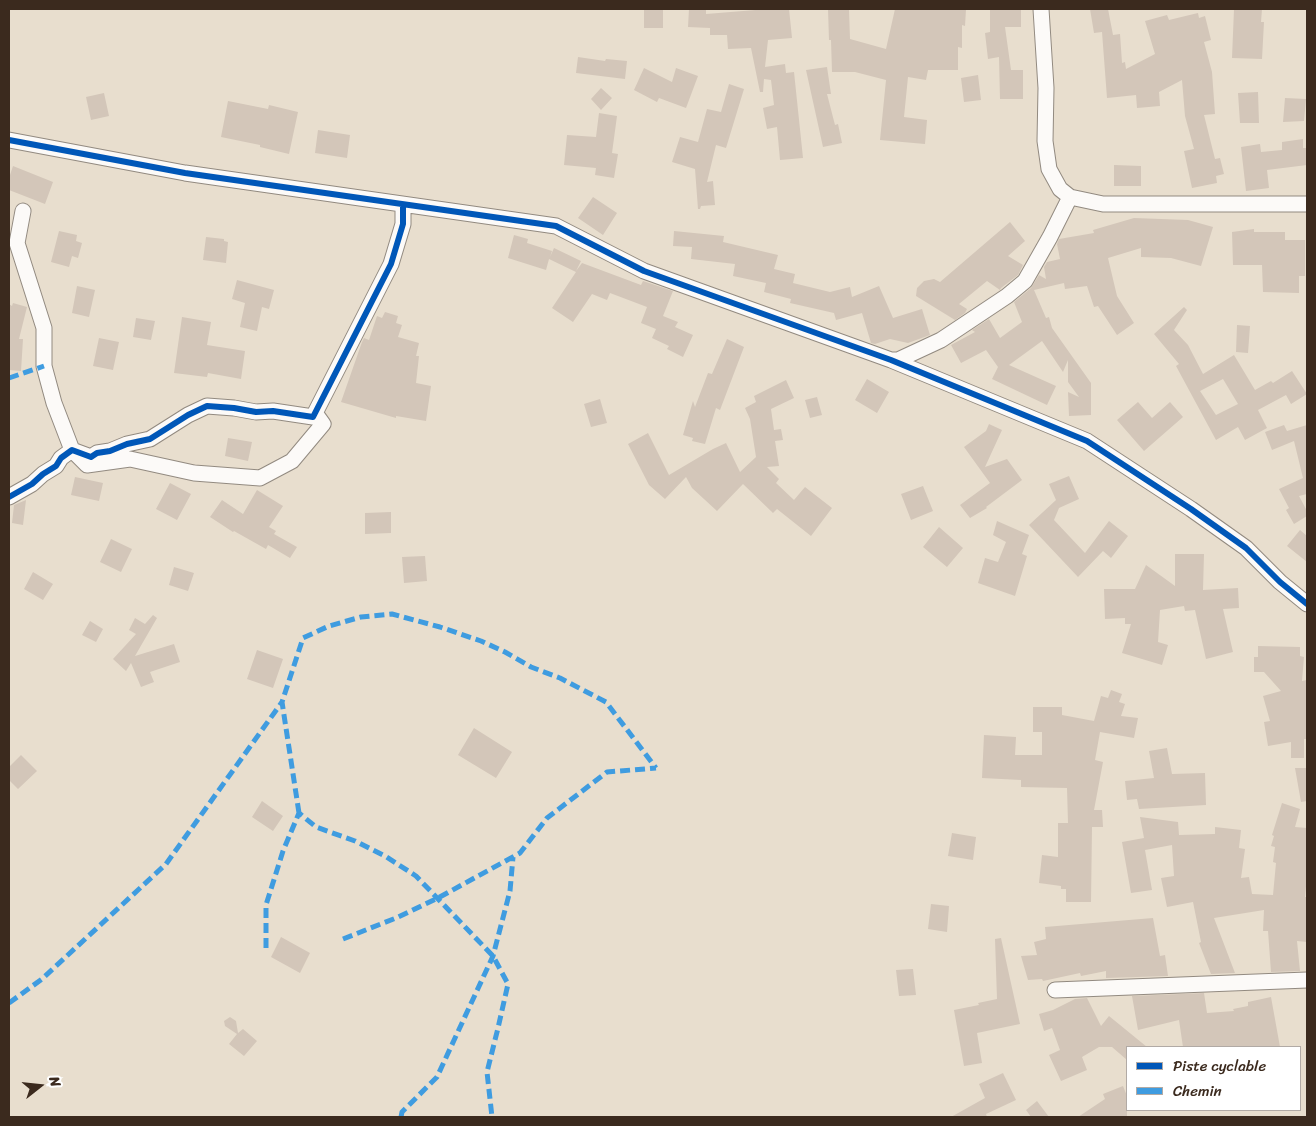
<!DOCTYPE html>
<style>
body{margin:0}
#map{position:relative;width:1316px;height:1126px;overflow:hidden;background:#e8dece;font-family:Sriracha,sans-serif}
canvas{display:block}
.frame{position:absolute;inset:0;border:10px solid #3b2a1e;pointer-events:none}
.legend{position:absolute;left:1126px;top:1046px;width:175px;height:65px;box-sizing:border-box;background:#fff;border:1px solid #b1aaa5;margin:0;padding:6px 9px;list-style:none;font-size:15px;color:#3b2a1e}
.legend li{display:flex;align-items:center;gap:10px;height:25px}
.legend b{width:25px;border:1px solid #b1aaa5}
.north{position:absolute;left:15px;top:1061px;width:50px;height:50px;-webkit-text-stroke:4px #fff;paint-order:stroke;rotate:74deg;font-size:14px;font-weight:700;line-height:20px;text-align:center;color:#3b2a1e}
.north::after{content:'';display:block;margin:auto;width:18px;height:22px;background:#3b2a1e;clip-path:polygon(50% 0,100% 100%,50% 72%,0 100%)}
</style>
<div id="map">
<canvas width="1316" height="1126"></canvas>
<div class="frame"></div>
<ul class="legend">
<li><b style="height:6px;background:#0057b8"></b>Piste cyclable</li>
<li><b style="height:6px;background:#3f9ce0"></b>Chemin</li>
</ul>
<div class="north">N</div>
</div>
<script>
const g = document.querySelector('canvas').getContext('2d');
g.lineJoin = 'round';
function paint(path, color) { g.fillStyle = color; g.fill(path, 'evenodd'); }
function strokePath(path, color, width, dash) { g.strokeStyle = color; g.lineWidth = width; g.lineCap = dash ? 'butt' : 'round'; g.setLineDash(dash || []); g.stroke(path); }
paint(new Path2D(`
 M644 9H663V28H644Z
 M689 9H706V14L768 9H789L792 38 768 40 765 67 785 64 786 73 794 72 803 158 780 160 777 127 767 129 763 108 774 105 771 80 764 79 763 92H760L751 48 728 49 727 35H710V28L688 27Z
 M828 9H849L850 39 886 49 895 9H966L965 26 962 25V48L958 47V70H928L926 80 908 77 904 117 927 120 925 144 880 140 886 80 855 72H832L831 40H829Z
 M990 9H1021V27H1005L1011 70H1023V99H1000L999 57 988 59 985 33 990 32Z
 M1090 9H1108L1113 35 1120 34 1122 63 1125 62 1126 69 1155 54 1145 21 1167 15 1169 20 1198 13 1199 18 1205 16 1211 40 1204 42 1212 72 1215 114 1204 115 1215 159 1220 158 1224 174 1216 176 1217 183 1192 188 1184 151 1194 149 1185 116 1182 80 1159 92 1160 106 1137 108 1136 95 1107 98 1102 32 1094 33Z
 M1234 9H1262L1261 22H1264L1262 59 1232 58Z
 M578 57 605 61 606 59 627 61 625 79 576 73Z
 M827 67 831 94H827L835 125 838 124 842 143 823 147 806 70Z
 M644 68 672 82 676 68 698 76 686 108 659 98 657 102 634 90Z
 M978 75 981 100 964 102 961 78Z
 M729 84 744 89 726 148 716 145 707 182 713 181 715 205 701 206 700 209H698L695 169 672 162 680 137 698 142 707 109 721 112Z
 M601 88 612 98 601 110 591 99Z
 M1258 92 1259 123H1240L1238 93Z
 M104 93 109 116 91 120 86 97Z
 M1285 98 1306 99 1304 121 1283 122Z
 M228 101 268 109 269 105 298 112 289 154 260 147V145L221 137Z
 M599 113 617 116 612 153 618 154 614 178 595 175 596 168 564 165 567 135 596 137Z
 M318 130 350 135 347 158 315 153Z
 M1303 139V148H1307V165L1267 170 1269 188 1246 191 1241 147 1260 144 1261 152 1282 150V142Z
 M1114 165 1141 166V186H1114Z
 M13 166 53 182 45 204 9 190V178Z
 M593 197 617 213 603 235 578 218Z
 M1134 218 1188 220 1213 227 1201 266 1171 258 1141 257V248L1108 258 1117 296 1134 323 1117 335 1098 306 1094 307 1087 286 1065 289 1064 283 1034 290 1046 318 1049 317 1052 328 1091 383V415L1069 416 1068 392 1079 397 1068 382V360L1063 372 1042 341 1009 365 1056 386 1047 405 992 379 998 367 986 350 961 363 951 345 975 332 972 330 989 319 1000 338 1022 322 1014 302 1031 288 1039 275 1046 279 1044 267 1047 262 1060 259 1057 244 1059 239 1094 233 1093 230Z
 M1010 222 1025 241 1008 256 1023 265 1018 275 1001 288 1000 290 987 281 959 304 967 309 965 313 955 320 916 296 917 288 924 281 934 279 940 282Z
 M1254 229V232H1285V240H1305V276H1299V293L1263 292 1262 265H1233L1232 232Z
 M59 231 77 235 76 241 82 243 78 258 72 256 69 267 51 262Z
 M674 231 724 236 723 242 778 255 774 269 795 274 793 283 830 292 850 287 852 297 879 286 893 318 922 309 930 335 908 343 890 339 875 344 871 343 862 313 836 320 834 313 790 303 791 299 764 292 766 283 733 276 735 264 691 259 692 247 673 246Z
 M514 235 528 239 527 243 552 251 550 257 554 248 581 261 576 271 582 263 641 285 643 281 673 291 663 316 678 322 675 327 693 335 683 357 667 349 669 346 652 338 656 329 641 323 647 307 610 293 607 300 592 294 573 322 552 308 576 272 549 259 546 270 508 258Z
 M206 237 224 239V241L228 242 226 263 203 260Z
 M237 280 274 290 269 309 262 307 257 331 240 327 245 303 232 299Z
 M77 286 95 290 89 317 72 313Z
 M13 303 27 307 19 339H23L21 371 9 370V304L12 306Z
 M1184 307 1187 310 1174 330 1188 345 1203 374 1234 355 1255 390 1271 381 1273 383 1292 371 1307 394 1291 404 1286 395 1258 410 1267 428 1245 440 1238 427 1216 440 1176 366 1179 364 1154 334ZM1223 379 1238 404 1216 415 1200 391Z
 M385 312 398 316 396 323 402 325 398 337 419 343 416 356H419L416 383 431 386 426 421 396 416V418L341 402 362 342 364 338 369 340 377 316 382 318Z
 M182 317 211 322 207 345 245 351 241 379 208 373 207 377 174 373Z
 M136 318 155 321 151 340 133 337Z
 M1237 325 1250 326 1248 353 1236 352Z
 M99 338 119 342 113 370 93 366Z
 M727 339 744 347 720 410 716 408 705 444 692 441 693 438 683 435 693 401 695 407 708 373 712 374Z
 M867 379 889 392 877 413 855 400Z
 M786 380 794 398 771 409 774 430 781 429 783 440 775 441 779 466 767 467 779 479 776 483 794 500 805 487 832 508 811 536 777 509 773 513 743 484 717 511 692 488 686 477 665 499 649 485 628 444 648 433 669 475 713 449 726 443 740 472 756 457 750 419 745 408 756 402 754 396Z
 M817 397 822 415 810 418 805 400Z
 M600 399 607 423 591 427 584 404Z
 M1138 402 1152 418 1170 402 1183 417 1144 451 1117 420Z
 M989 424 1002 430 985 467 1007 459 1022 480 986 507 987 508 970 518 960 505 990 483 964 447 986 431Z
 M1284 425 1287 431 1307 425V494L1299 496 1307 511V516L1294 524 1286 510 1289 508 1279 489 1303 478 1294 441 1272 450 1265 432Z
 M228 438 252 442 248 461 225 456Z
 M1069 476 1079 499 1059 508 1054 520 1085 553 1109 521 1128 536 1111 558 1103 551 1078 577 1029 525 1056 500 1049 484Z
 M75 477 103 483 99 501 71 495Z
 M170 483 191 494 177 520 156 509Z
 M923 486 933 511 911 520 901 494Z
 M257 490 283 506 269 527 276 531 274 534 297 547 290 558 268 545 266 549 234 531 233 532 210 517 222 500 243 514Z
 M26 500 23 525 12 523 14 505Z
 M391 512V533L365 534V513Z
 M997 521 1029 535 1022 554 1027 556 1015 596 978 583 985 558 998 562 1006 542 993 535Z
 M939 527 963 548 947 567 923 547Z
 M1300 530 1307 536V562L1287 546Z
 M111 539 132 549 121 572 100 562Z
 M1175 554H1204L1203 590 1238 588 1239 608 1223 609 1233 652 1206 659 1195 610 1185 611 1184 606 1160 610 1158 642 1168 645 1162 665 1122 653 1131 624H1125V618L1105 619 1104 589H1135L1146 565 1175 586Z
 M425 556 427 581 404 583 402 557Z
 M174 567 194 573 188 591 169 585Z
 M33 572 53 584 43 600 24 589Z
 M153 615 157 618 135 656 174 644 180 662 150 672 154 682 141 687 131 663 126 671 113 659 136 634 129 630 135 618 145 624Z
 M90 621 103 629 96 642 82 635Z
 M1258 646 1300 647V656L1304 657 1302 681 1307 680V739H1304V758H1291V742L1268 746 1264 722 1270 721 1263 696 1281 691 1264 672H1254V657H1258Z
 M257 650 283 659 273 688 247 679Z
 M1111 690 1122 694 1119 702 1125 704 1121 716 1138 718 1134 738 1100 732 1095 760 1103 762 1094 810H1102L1103 827H1092L1091 902H1066V889H1061V886L1039 883 1042 855 1058 857V823H1068L1067 788 1021 787V780L982 778 984 735 1016 737 1015 755H1042V732H1033V707H1062V715L1094 721 1101 696 1108 698Z
 M474 728 512 752 496 778 458 755Z
 M1167 748 1172 774 1205 773 1206 805 1139 809 1137 799 1127 800 1125 781 1154 778 1149 751Z
 M21 755 37 771 18 789 9 780V767Z
 M1295 768H1307V801L1301 802Z
 M262 801 283 816 273 831 252 817Z
 M1282 803 1300 809 1295 827 1307 828V876L1305 897H1307V942L1297 941 1300 971 1271 972 1268 931H1263L1264 910 1214 918 1235 973 1211 974 1199 943 1201 942 1193 902 1167 907 1161 878 1174 876 1172 845 1145 850 1152 890 1131 893 1122 842 1144 838 1140 817 1178 822 1179 835 1215 834V827L1241 830 1239 848 1245 849 1241 878 1249 877 1252 894 1273 895 1276 863 1273 862 1275 847 1271 846 1274 836 1272 835Z
 M952 833 976 837 973 860 948 856Z
 M931 904 949 906 947 932 928 929Z
 M1153 918 1160 956 1165 955 1168 976 1106 978V971L1081 976 1080 973 1043 981 1042 979 1028 980 1021 956 1037 955 1034 942 1046 939 1045 927Z
 M281 937 310 953 300 973 271 957Z
 M1001 938 1020 1024 977 1033 982 1063 964 1066 954 1010 979 1005 978 1003 997 999 995 939Z
 M913 969 916 995 899 996 896 970Z
 M1204 993 1207 1013 1234 1011 1233 1009 1248 1006V1002L1271 997 1280 1047H1183L1179 1020 1138 1030 1132 996Z
 M1087 998 1101 1026 1109 1016 1147 1047H1127V1060L1112 1047H1099L1082 1057 1087 1070 1061 1081 1049 1055 1060 1050 1052 1028 1044 1031 1039 1014 1053 1010 1075 999Z
 M230 1017 236 1021 238 1033 243 1029 257 1041 244 1056 229 1044 237 1034 225 1026 224 1021Z
 M1003 1073 1016 1100 986 1114 987 1117H951L985 1098 979 1084Z
 M1123 1086 1127 1096V1117H1078L1105 1099 1103 1094Z
 M1037 1101 1049 1117H1031L1026 1110Z`), '#d3c6b9');
const minor = new Path2D(`
 M9 140 185 173 556 226 644 271 891 360 1087 441 1191 509 1246 548 1280 582 1307 604
 M1070 197 1103 204H1307
 M23 211 17 243 44 328V366L54 403 72 450 87 465 130 459 194 473 260 478 292 461 323 424 318 417H313
 M891 360H898L941 340 1007 296 1025 281 1050 237 1070 197 1060 189 1049 169 1045 141 1046 88 1041 9
 M9 497 32 484 43 474 56 466 61 458 72 450 91 457 97 453 110 451 127 444 150 439 188 415 207 406 234 408 256 412 273 411 313 417 391 264 403 224V205
 M1055 990 1307 980`);
strokePath(minor, '#928a80', 17);
strokePath(minor, '#fcfaf8', 15);
strokePath(new Path2D(`
 M9 378 44 366
 M299 813 282 702 303 638 329 626 361 617 392 614 440 627 481 641 505 652 531 667 560 678 606 702 656 768
 M343 939 396 918 438 898 520 853 547 818 607 772 656 768
 M266 948V905L283 851 299 813 316 827 355 841 385 856 416 876 493 956 508 984 498 1028 487 1072 492 1117
 M9 1003 42 979 166 864 282 702
 M401 1117 402 1112 437 1077 493 956 510 891 513 857`), '#3f9ce0', 5, [10, 5]);
strokePath(new Path2D(`
 M9 140 185 173 556 226 644 271 891 360 1087 441 1191 509 1246 548 1280 582 1307 604
 M9 497 32 484 43 474 56 466 61 458 72 450 91 457 97 453 110 451 127 444 150 439 188 415 207 406 234 408 256 412 273 411 313 417 391 264 403 224V205`), '#0057b8', 6);
</script>
